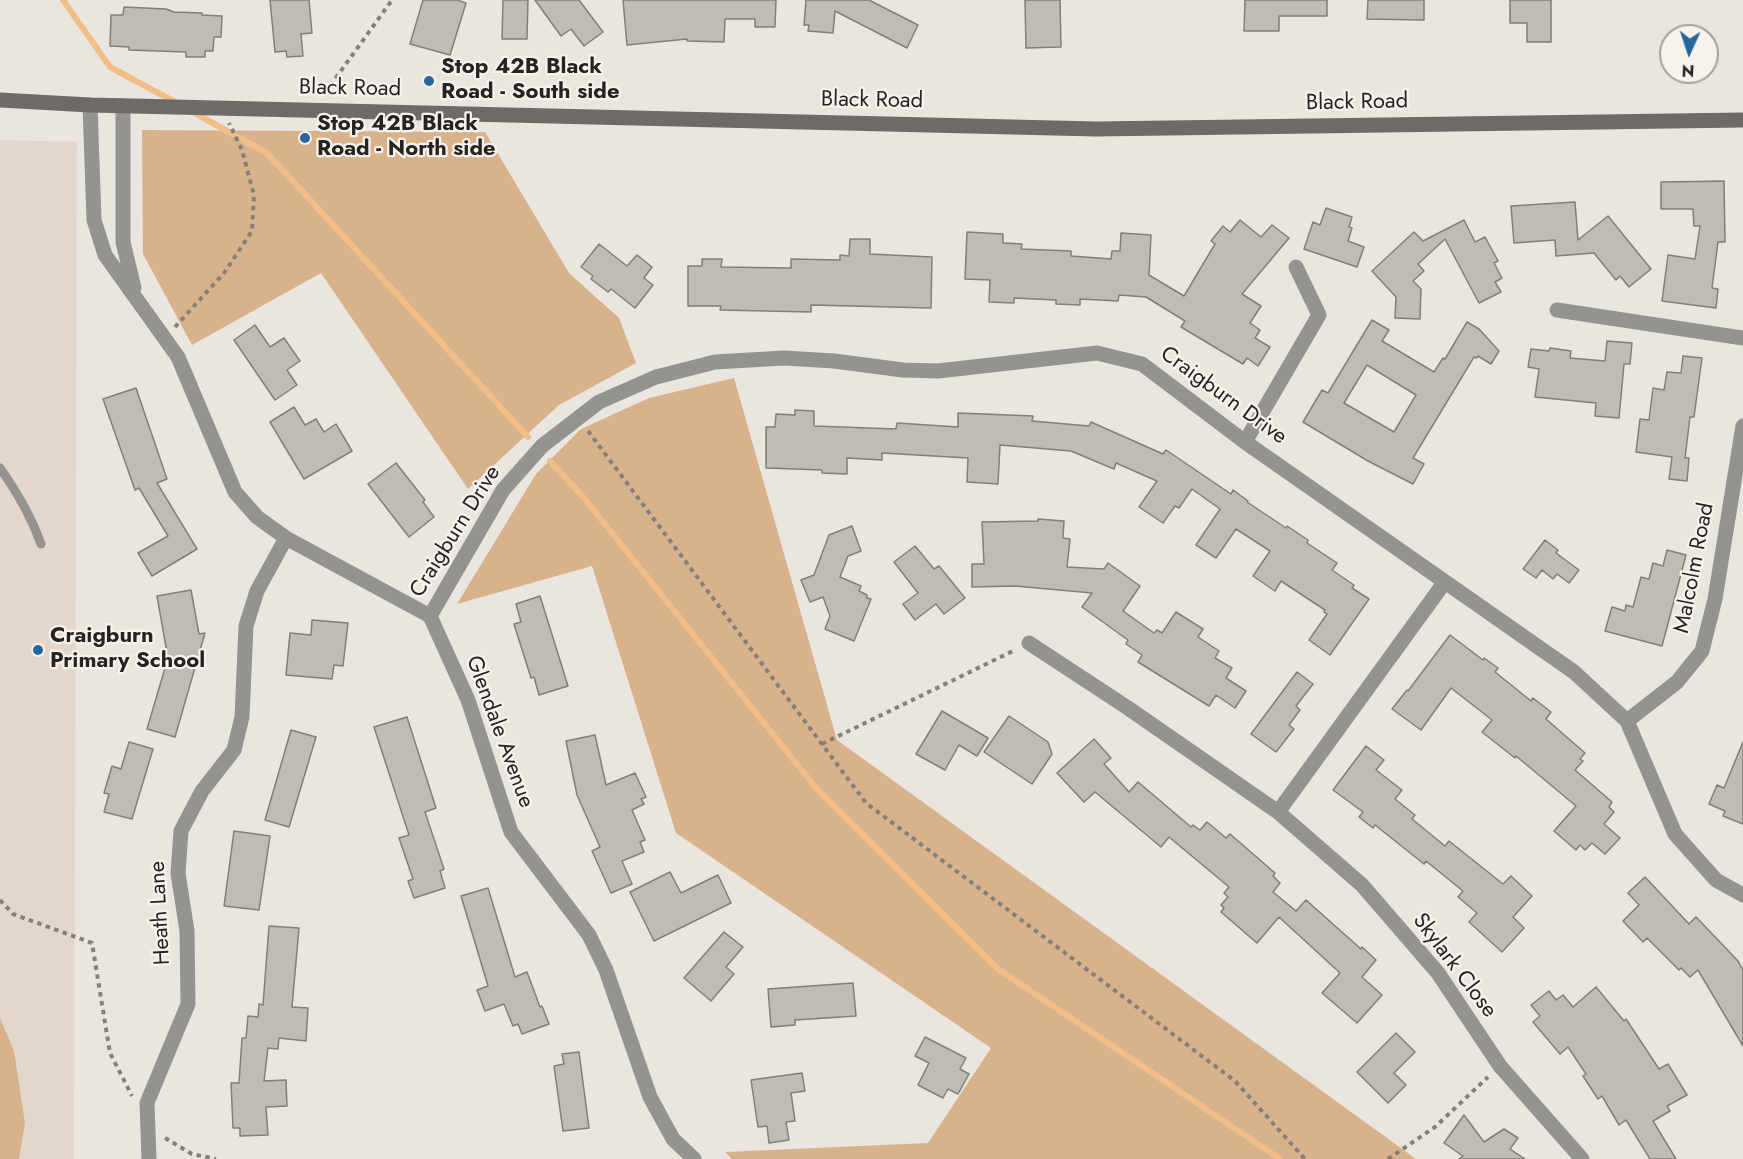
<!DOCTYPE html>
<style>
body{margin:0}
#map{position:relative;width:1743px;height:1159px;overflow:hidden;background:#ebe5df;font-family:Jost,sans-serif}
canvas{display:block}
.north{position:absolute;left:1659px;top:24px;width:60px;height:60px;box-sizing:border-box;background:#f8f2ec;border:2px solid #a4a09b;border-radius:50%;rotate:183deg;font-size:16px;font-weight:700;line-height:24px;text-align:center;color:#262422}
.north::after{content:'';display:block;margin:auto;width:21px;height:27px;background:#26669d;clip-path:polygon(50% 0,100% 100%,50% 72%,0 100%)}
</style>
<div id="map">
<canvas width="1743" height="1159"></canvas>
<div class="north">N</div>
</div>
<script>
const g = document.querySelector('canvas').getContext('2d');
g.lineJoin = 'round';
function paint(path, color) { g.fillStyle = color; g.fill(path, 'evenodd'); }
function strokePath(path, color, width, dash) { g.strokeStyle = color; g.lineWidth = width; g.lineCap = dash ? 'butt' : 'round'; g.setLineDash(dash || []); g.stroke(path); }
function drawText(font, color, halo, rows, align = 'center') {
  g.font = font + ' Jost,sans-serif'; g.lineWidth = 4.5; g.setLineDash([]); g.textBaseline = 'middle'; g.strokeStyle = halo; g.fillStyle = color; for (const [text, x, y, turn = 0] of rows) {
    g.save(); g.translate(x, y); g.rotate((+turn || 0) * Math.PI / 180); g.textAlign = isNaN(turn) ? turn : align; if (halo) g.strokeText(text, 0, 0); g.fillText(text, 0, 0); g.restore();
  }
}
paint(new Path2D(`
 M0 140 77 142 74 1159H0Z`), '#e3d7cd');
paint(new Path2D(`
 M142 130 485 132 569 273 619 318 636 363 559 405 468 489 321 273 192 345 143 254Z
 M734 378 837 740 1416 1159H732L725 1152 928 1143 991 1048 676 833 592 566 457 604 536 474 581 429 649 398Z
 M0 1018 14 1051 25 1123 19 1159H0Z`), '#d8b28b');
strokePath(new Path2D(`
 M63 0 110 67 175 102
 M191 111 267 153 528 437
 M550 461 584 498 816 788 998 969 1280 1159`), '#f2be87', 6);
const building = new Path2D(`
 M270 0H309L312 33 301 34 303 56 287 57 286 51 275 52Z
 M423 0H457L466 3 450 55 410 44Z
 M503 0H528L527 39H502Z
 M535 0H579L603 32 584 46 571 29 561 36Z
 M623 0H776L775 27H755V19H725L724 42 687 41V39L627 45Z
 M806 0H869L918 25 907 48 835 11 833 33 808 31 809 25H804Z
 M1025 0H1060L1061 47 1026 48Z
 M1245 0H1327V16H1279V31H1244Z
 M1368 0H1424V20L1367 19Z
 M1510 0H1551V42H1527V23H1510Z
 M124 7 166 9 174 12 202 13V15L222 16 221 37H214L213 51H205V57H186V52L129 50V47L110 46 111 15H123Z
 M1724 181 1725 242H1718L1712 288 1718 289 1716 308 1662 301 1668 255 1695 259 1700 226H1694L1693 209H1661V182Z
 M1575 202 1578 240 1608 216 1651 269 1629 287 1620 276 1616 280 1594 253 1556 256 1555 240 1514 243 1511 206Z
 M1326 208 1352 217 1349 227 1352 228 1348 241 1364 247 1357 267 1304 249 1313 222 1320 225Z
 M1240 220 1261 237 1272 225 1289 238 1242 294 1261 306 1250 323 1260 330 1255 338 1270 347 1258 366 1247 358 1243 364 1181 327 1185 321 1146 297 1119 295 1118 301 1080 299V305L1056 304V300L1014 298V303L989 302 990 280 965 279 967 232 1003 234V243L1022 244 1021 249 1071 251V256L1111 259 1112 251H1120L1121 233 1151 235 1149 275 1184 296 1215 244 1211 241 1223 226 1230 232Z
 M1464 220 1475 242 1485 237 1498 261 1494 263 1502 278 1495 282 1501 292 1479 303 1445 239 1418 264 1424 271 1413 281 1421 289 1420 319 1395 318 1396 297 1372 271 1414 232 1423 241Z
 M850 239H870V254L932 257 931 308 811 305V312L720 310 721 306H688V266H702V259H722L721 267 791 268V259L840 260V255L849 256Z
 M599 244 627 266 637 255 652 267 644 278 653 285 635 308 611 289 608 292 591 279 593 276 581 267Z
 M1372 320 1389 330 1382 341 1434 372 1443 358 1445 359 1467 322 1479 329 1499 351 1491 364 1478 356 1477 358 1474 357 1413 458 1424 464 1413 484 1368 461 1303 422 1322 390 1328 393ZM1367 365 1416 395 1394 432 1344 403Z
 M255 325 270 347 284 338 300 361 287 370 297 385 275 400 234 340Z
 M1607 341 1632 343 1630 364H1624L1619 418 1595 416 1596 403 1535 397 1539 369 1528 367 1531 349 1549 351 1550 348 1571 351 1570 358 1605 361Z
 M1683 356 1702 358 1694 417H1690L1685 458H1689L1687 481 1669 479 1672 457 1636 452 1640 419 1649 420 1653 388 1664 390 1667 372 1681 373Z
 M136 388 167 479 157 483 197 549 152 576 138 553 168 536 139 488 135 490 103 399Z
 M294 407 305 425 316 419 324 432 336 424 352 451 304 479 270 422Z
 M795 410 814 411V426L896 429 897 423 958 427V413L1033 416 1032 421 1089 426 1091 422 1163 454 1166 450 1231 494 1233 490 1248 501 1247 502 1286 528 1287 526 1308 540 1307 543 1337 563 1332 570 1354 585 1352 588 1369 599 1330 655 1309 640 1327 614 1324 612 1325 610 1281 581 1275 591 1253 576 1270 551 1236 529 1216 558 1196 545 1220 509 1192 489 1179 508 1175 506 1163 523 1139 507 1157 481 1116 463 1114 469 1071 451 1000 445 998 484 967 482 968 458 882 453V460L847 458V474L822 473V470L766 468V427H775L776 414 795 415Z
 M396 463 425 500 423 502 434 517 409 537 368 484Z
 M1038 519 1064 521 1063 538 1070 539 1067 567 1104 569 1108 563 1140 586 1123 611 1154 633 1157 630 1162 633 1176 612 1203 629 1198 637 1219 651 1215 658 1232 668 1226 678 1246 691 1235 708 1216 695 1209 706 1138 662 1142 655 1126 644 1128 640 1082 607 1092 593 1015 586 972 587V564H984L982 522 1038 521Z
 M852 526 861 551 848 556 840 577 861 586 859 591 867 595V598L871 599 854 641 825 629 830 616 823 597 810 602 801 580 814 575 829 535Z
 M1545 540 1558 550 1556 553 1579 570 1569 583 1557 574 1553 579 1542 570 1536 578 1523 569Z
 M915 546 934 569 939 566 965 598 944 614 936 604 915 620 903 604 918 593 894 562Z
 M1667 550 1686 555 1662 646 1605 631 1612 607 1625 611 1626 605 1633 607 1641 577 1649 579 1653 563 1663 566Z
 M191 590 199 634 205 633 175 737 147 729 168 658 157 596Z
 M540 596 568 686 539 695 534 677 531 678 514 624 521 622 516 604Z
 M312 620 348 623 343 666 334 665 332 679 286 675 290 633 311 635Z
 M1450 635 1483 660 1484 658 1498 668 1495 672 1531 701 1533 698 1551 712 1546 719 1585 753 1580 759 1583 761 1575 770 1612 802 1609 807 1614 812 1604 824 1620 838 1605 854 1592 843 1585 850 1580 845 1576 850 1554 831 1576 806 1516 756 1515 758 1482 732 1492 720 1451 688 1421 730 1392 709 1407 690 1408 691Z
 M1297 672 1313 684 1296 706 1300 710 1289 725 1294 729 1276 752 1251 734Z
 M942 711 988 738 977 756 959 745 945 770 916 754Z
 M1009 716 1048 742 1052 754 1032 784 984 752Z
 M407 717 436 808 425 812 444 869 440 871 445 888 414 898 408 881 413 879 399 838 409 835 374 727Z
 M291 730 316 737 289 827 265 820Z
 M595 735 606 785 635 773 646 797 641 799 644 804 632 810 645 840 640 842 644 852 622 861 632 884 611 893 592 851 600 847 577 795 566 741Z
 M1094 739 1111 758 1104 764 1129 792 1138 782 1191 827 1193 825 1200 830 1207 822 1226 838 1230 834 1275 873 1273 876 1280 883 1273 892 1296 911 1306 900 1361 949 1362 947 1376 960 1362 977 1382 995 1357 1023 1322 993 1340 973 1279 917 1257 943 1221 912 1224 908 1221 905 1228 897 1224 893 1229 887 1169 837 1161 847 1095 792 1084 802 1057 773Z
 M129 742 153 749 132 819 104 812 109 794 104 793 112 766 121 769Z
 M1743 742V824L1723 816 1725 811 1709 804 1717 785 1724 788Z
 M1366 746 1384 760 1376 770 1402 790 1395 799 1415 815 1412 819 1445 846 1449 841 1503 884 1511 876 1532 896 1513 917 1524 928 1502 952 1469 922 1477 913 1458 897 1463 891 1426 861 1424 864 1375 825 1373 828 1359 817 1363 812 1333 790Z
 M234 831 270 836 259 910 224 906Z
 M670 872 681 893 718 875 731 903 654 941 630 892Z
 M1645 877 1689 924 1696 917 1738 961 1743 970V1046L1698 970 1690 977 1681 968 1679 970 1647 938 1643 942 1623 921 1639 905 1628 893Z
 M488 888 515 977 527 972 540 1007 542 1006 549 1024 522 1034 518 1024 513 1026 504 1004 485 1011 477 990 488 986 461 896Z
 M269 926 299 928 292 1007 308 1008 306 1041 279 1038 278 1049 268 1048 264 1081 286 1080 287 1106 266 1107 268 1135 240 1136V1128H233L231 1083H239L242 1038H246L248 1016 258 1017 259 1004 263 1005Z
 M724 932 743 947 726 967 734 974 711 1001 684 978Z
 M853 983 856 1016 795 1020V1025L771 1027 768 989Z
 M1596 987 1624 1021 1626 1019 1659 1069 1668 1064 1687 1095 1667 1106 1670 1111 1653 1121 1676 1159H1650L1626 1120 1619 1125 1602 1096 1598 1099 1583 1076 1586 1074 1568 1047 1560 1054 1533 1022 1540 1016 1531 1005 1549 991 1556 1000 1563 995 1573 1007Z
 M1396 1033 1415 1052 1394 1073 1406 1085 1388 1103 1357 1072Z
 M925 1037 966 1058 960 1069 969 1074 958 1094 948 1089 943 1098 918 1085 929 1063 915 1056Z
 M579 1052 589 1128 563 1131 554 1066 564 1064 562 1054Z
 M802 1073 805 1091 791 1093 795 1121 786 1122 789 1140 769 1143 767 1126 758 1127 751 1080Z
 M1464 1115 1484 1142 1504 1129 1518 1138 1510 1149 1525 1159H1459L1463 1156 1444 1143Z`);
paint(building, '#c1bbb6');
strokePath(building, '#837e79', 1.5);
strokePath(new Path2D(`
 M325 93 392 0
 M175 327 224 273 252 231 254 195 242 150 229 123
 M588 431 866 803 1235 1081 1305 1159
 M822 744 1015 650
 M0 900 13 914 92 943 110 1053 132 1096
 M165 1138 192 1154 216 1159
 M1388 1159 1435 1127 1488 1077`), '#84807c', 4, [4.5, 4.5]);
strokePath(new Path2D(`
 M0 468C17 492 31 516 41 544`), '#959390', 9);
strokePath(new Path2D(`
 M90 105 94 220 105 255 178 357 235 492 257 517 286 538 430 616 468 700 511 832 589 935 606 970 650 1097 673 1139 694 1159
 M123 106V242L134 288
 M1557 310 1743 338
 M1245 442 1319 315 1296 267
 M430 616 503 490 542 446 599 402 656 377 715 362 784 358 834 361 903 370 938 371 1097 353 1142 364 1245 442 1574 672 1627 721 1675 834 1716 880 1743 895
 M1029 643 1128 708 1278 812 1362 885 1438 973 1500 1066 1582 1159
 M1627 721 1677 682 1702 651 1715 599 1743 426
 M1278 812 1444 583
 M149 1159 147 1103 188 1004 187 931 178 873 181 831 202 791 234 750 242 717 246 626 257 591 286 538`), '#959390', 15);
strokePath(new Path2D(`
 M0 100 90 105 1096 129 1743 120`), '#6e6b67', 15);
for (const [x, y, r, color] of [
 [429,81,6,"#26669d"],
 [305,138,6,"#26669d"],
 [38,650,6,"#26669d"]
]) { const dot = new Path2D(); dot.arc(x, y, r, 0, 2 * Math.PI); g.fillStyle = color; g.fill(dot); strokePath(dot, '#f8f2ec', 2); }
drawText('bold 22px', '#262422', '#f8f2ec', [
 ["Stop 42B Black",441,68],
 ["Road - South side",441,93],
 ["Stop 42B Black",317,125],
 ["Road - North side",317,150],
 ["Craigburn",50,637],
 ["Primary School",50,662]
], 'left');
drawText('22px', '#262422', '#f8f2ec', [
 ["Black Road",350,89,1],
 ["Black Road",872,101,1],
 ["Black Road",1357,103,-1],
 ["Craigburn Drive",1223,396,36],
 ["Craigburn Drive",456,532,-58],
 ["Malcolm Road",1695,568,-79],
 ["Glendale Avenue",499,732,70],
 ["Heath Lane",161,913,-93],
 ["Skylark Close",1454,966,53]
]);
</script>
